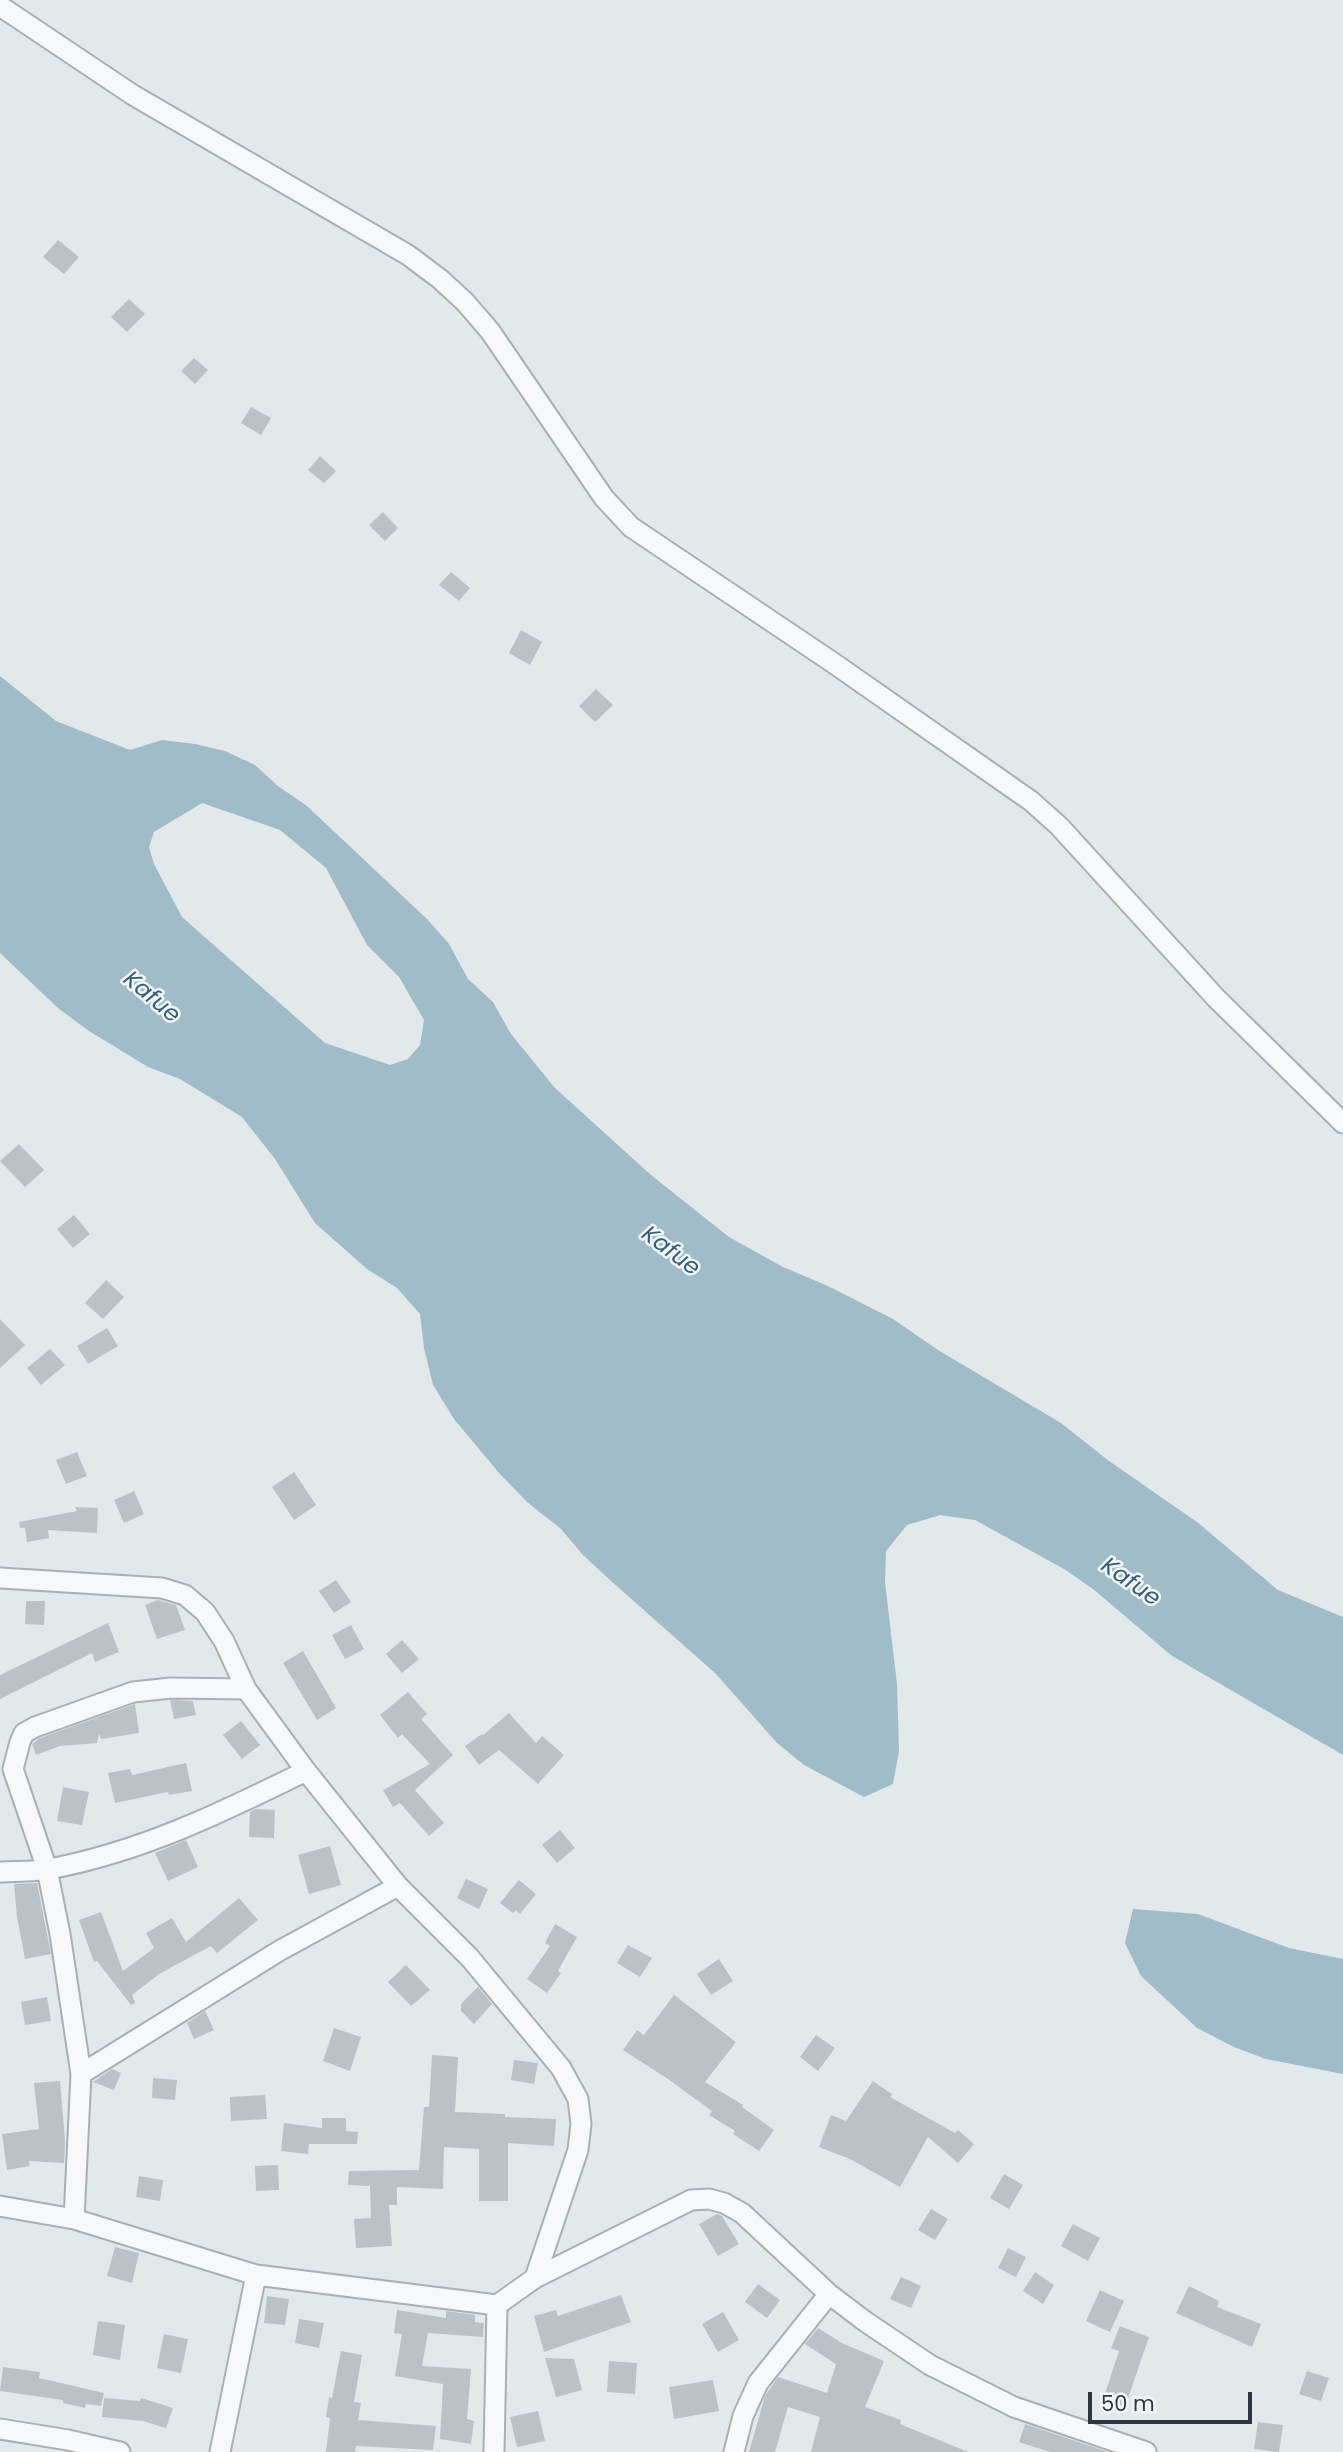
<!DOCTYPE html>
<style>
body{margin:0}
#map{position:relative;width:1343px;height:2452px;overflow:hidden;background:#e3e8eb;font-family:Poppins,sans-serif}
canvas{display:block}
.scale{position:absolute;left:1088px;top:2392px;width:164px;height:32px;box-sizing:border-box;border:4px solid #2b3843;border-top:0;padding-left:9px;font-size:21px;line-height:24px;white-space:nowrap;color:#2b3843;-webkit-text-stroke:5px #f3f6f8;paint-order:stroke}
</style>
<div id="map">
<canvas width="1343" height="2452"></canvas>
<div class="scale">50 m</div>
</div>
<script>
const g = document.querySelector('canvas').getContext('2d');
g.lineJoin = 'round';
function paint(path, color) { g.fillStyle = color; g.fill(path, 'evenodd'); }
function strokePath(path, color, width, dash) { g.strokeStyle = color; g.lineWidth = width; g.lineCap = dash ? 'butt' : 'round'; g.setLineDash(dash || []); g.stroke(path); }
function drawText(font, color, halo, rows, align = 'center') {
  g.font = font + ' Poppins,sans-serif'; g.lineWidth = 5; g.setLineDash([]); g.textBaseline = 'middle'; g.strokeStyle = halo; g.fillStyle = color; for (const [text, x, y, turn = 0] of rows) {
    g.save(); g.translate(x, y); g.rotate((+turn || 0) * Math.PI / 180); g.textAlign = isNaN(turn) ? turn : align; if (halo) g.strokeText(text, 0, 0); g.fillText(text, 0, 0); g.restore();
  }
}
paint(new Path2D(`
 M0 676 56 721 130 750 162 740 195 744 225 751 255 765 278 786 307 806 428 920 449 944 468 979 493 1002 511 1034 555 1088 651 1175 729 1237 783 1267 828 1286 893 1319 938 1350 1061 1423 1109 1461 1197 1522 1278 1590 1343 1617V1755L1172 1656 1093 1589 1064 1569 975 1520 940 1515 907 1525 886 1551 885 1582 897 1684 899 1751 893 1784 864 1797 804 1765 777 1743 716 1674 610 1580 583 1555 561 1529 527 1502 499 1473 454 1419 433 1385 424 1348 420 1314 397 1288 367 1269 315 1223 275 1159 242 1117 180 1079 148 1067 89 1031 59 1009 0 953ZM202 803 280 830 326 868 367 945 399 977 424 1020 420 1045 408 1059 390 1065 325 1043 182 917 154 864 149 847 154 832Z
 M1133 1909 1198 1914 1289 1948 1343 1959V2074L1266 2059 1234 2047 1197 2028 1141 1976 1125 1943Z`), '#a0bcc9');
paint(new Path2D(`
 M58 240 79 257 64 274 43 257Z
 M129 299 145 314 127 332 111 317Z
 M194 358 208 370 195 384 181 371Z
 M251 407 271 418 261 435 241 423Z
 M320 456 336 471 324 483 308 470Z
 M383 512 398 528 385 541 369 525Z
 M451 572 470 588 459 601 439 585Z
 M521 630 542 642 530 665 509 653Z
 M596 689 613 705 595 722 579 706Z
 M19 1144 44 1170 25 1187 0 1161Z
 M74 1215 90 1234 73 1248 57 1229Z
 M106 1280 124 1297 103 1319 85 1303Z
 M0 1319 25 1345 0 1368Z
 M107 1328 118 1346 88 1364 77 1346Z
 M50 1349 65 1365 41 1385 27 1368Z
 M77 1452 87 1476 66 1484 56 1460Z
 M294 1472 316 1505 294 1520 272 1487Z
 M134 1491 144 1514 124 1523 114 1500Z
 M75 1507 98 1508 97 1533 48 1530 49 1538 27 1542 25 1528H20L19 1522 77 1511Z
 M336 1580 351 1602 334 1613 319 1591Z
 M158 1600 176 1605 185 1630 157 1639 145 1605Z
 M26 1601H45L44 1625 25 1624Z
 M108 1623 119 1652 95 1662 92 1653 0 1699V1675Z
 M351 1625 364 1649 345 1659 332 1635Z
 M402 1640 419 1659 402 1673 386 1654Z
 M303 1651 336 1708 317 1720 283 1663Z
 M408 1692 427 1714 421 1719 453 1755 415 1790 444 1823 429 1836 400 1803 393 1807 383 1790 430 1764 402 1734 398 1738 380 1715Z
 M170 1700 193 1701 196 1715 174 1719Z
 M135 1704 139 1733 101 1739 99 1734 97 1743 60 1746 36 1755 32 1744 40 1738Z
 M509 1713 536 1743 542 1736 564 1755 538 1784 499 1750 479 1765 465 1746 482 1734 483 1735Z
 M241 1721 260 1745 242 1759 223 1735Z
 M186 1763 192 1791 169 1795 168 1792 115 1803 108 1773 130 1769 132 1775Z
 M63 1787 89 1792 82 1825 57 1821Z
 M256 1809 275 1810 274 1838 249 1837 250 1812Z
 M560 1830 575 1848 557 1863 542 1845Z
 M186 1840 198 1867 168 1881 155 1853Z
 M330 1846 341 1885 309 1894 298 1855Z
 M466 1879 488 1889 479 1909 457 1898Z
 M519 1880 536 1894 520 1914 516 1910 513 1913 500 1903Z
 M37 1883 51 1954 25 1959 17 1917 14 1884Z
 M239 1898 258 1920 217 1953 211 1946 159 1974 132 1995 135 2003 131 2005 97 1961 94 1962 79 1920 101 1912 123 1971 154 1948 146 1933 172 1918 186 1942Z
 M555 1924 577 1937 558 1971 561 1973 547 1993 527 1979 550 1946 545 1943Z
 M628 1945 652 1958 640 1977 617 1963Z
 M719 1959 733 1981 711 1995 697 1974Z
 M406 1965 430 1990 411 2006 388 1982Z
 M478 1987 492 2004 474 2024 461 2011V2004Z
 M674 1995 736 2042 705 2082 743 2105 742 2107 774 2130 759 2151 733 2134 735 2131 709 2115 712 2111 668 2079 623 2050 637 2030 644 2035Z
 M47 1997 51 2021 25 2025 21 2002Z
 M205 2011 214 2030 194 2039 187 2023Z
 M334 2028 361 2037 350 2071 323 2061Z
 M816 2035 835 2048 818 2071 800 2057Z
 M432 2055 458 2057 455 2112 505 2114V2117L556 2119 554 2146 508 2143V2201H479V2149L444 2147 443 2189 397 2187V2205H389L392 2246 356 2248 354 2219 371 2218 370 2186 348 2185 349 2171 419 2170 424 2107H429Z
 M514 2060 538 2063 534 2084 511 2080Z
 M112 2069 121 2073 114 2090 93 2082Z
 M153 2078 177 2080 175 2100 152 2098Z
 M60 2081 65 2141 64 2163 29 2161 30 2166 7 2170 2 2134 39 2129 34 2083Z
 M873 2081 892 2094 890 2097 955 2133 958 2130 974 2144 958 2163 928 2137 900 2187 850 2159 819 2147 831 2115 846 2121Z
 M265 2095 267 2119 231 2121 230 2097Z
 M322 2118H346V2131L358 2132 357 2144H309L308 2154 281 2151 284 2123 322 2128Z
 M278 2165 279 2190 256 2191 255 2166Z
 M1004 2174 1023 2185 1009 2209 990 2198Z
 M139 2176 163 2180 160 2201 136 2197Z
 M931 2209 948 2219 935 2240 918 2230Z
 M717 2214 722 2216 739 2244 718 2256 699 2224Z
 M1073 2224 1100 2238 1088 2261 1061 2246Z
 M115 2247 139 2253 132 2283 107 2276Z
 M1008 2248 1026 2257 1016 2277 998 2268Z
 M1035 2272 1054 2285 1043 2304 1023 2291Z
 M901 2277 921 2286 911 2308 890 2299Z
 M758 2284 780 2300 767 2318 745 2302Z
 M1189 2286 1219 2301 1217 2307 1261 2324 1252 2347 1176 2313Z
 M1100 2290 1124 2301 1110 2332 1086 2321Z
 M621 2295 631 2322 544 2352 534 2316 556 2310 558 2316Z
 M267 2296 289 2299 285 2325 264 2323Z
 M397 2310 446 2318V2311L475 2315V2322L484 2323 483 2337 428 2333 422 2366 471 2369 467 2419 474 2421 471 2444 440 2439 443 2384 395 2376 402 2334 394 2333Z
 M723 2312 739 2340 718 2352 702 2324Z
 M299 2319 324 2323 319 2348 295 2343Z
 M98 2321 125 2325 120 2360 93 2355Z
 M1120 2326 1149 2337 1125 2407 1103 2400 1119 2351 1111 2348Z
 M818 2328 842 2343 884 2361 865 2407 901 2420 900 2424 968 2452H811L820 2417 788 2407 775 2452H749L765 2396 778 2377 827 2393 836 2364 805 2344Z
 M164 2334 188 2339 181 2373 157 2368Z
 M341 2351 362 2355 354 2402 361 2403 358 2420 436 2426 433 2450 356 2446 355 2452H326L330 2418 326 2417 329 2397 332 2398Z
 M545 2358 574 2359 582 2390 556 2397Z
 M609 2361 637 2363 635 2394 607 2392Z
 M3 2367 40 2372 39 2378 104 2393 101 2406 86 2404 85 2408 63 2403V2400L0 2391Z
 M1307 2371 1329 2378 1321 2401 1299 2394Z
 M713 2380 719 2411 674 2419 669 2387Z
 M104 2398 140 2401 141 2398 173 2408 166 2428 143 2421 102 2417Z
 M538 2411 545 2441 517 2447 510 2417Z
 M1258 2422 1283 2425 1279 2452 1254 2449Z
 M1025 2424 1108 2452H1050L1019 2442Z`), '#bac2c8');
const minor = new Path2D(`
 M0 6 133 95 408 255 440 279 465 302 490 331 604 498 631 527 832 662 1031 801 1059 826 1216 998 1343 1123
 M0 1578 162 1588 185 1595 205 1612 224 1641 246 1689 306 1771 398 1886 470 1958 561 2068 578 2099 581 2124 578 2150 535 2278 497 2305 494 2452
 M0 1872C16 1871 33 1872 49 1869 141 1852 223 1812 306 1771
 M81 2074 279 1951 398 1886
 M0 2206 74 2219 256 2275 497 2305
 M74 2219 81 2074 60 1934 47 1869 13 1769 20 1742 24 1733 35 1727 133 1692 171 1688 246 1689
 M535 2278 691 2200 709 2199 724 2203 742 2213 829 2294 866 2322 930 2365 1014 2407 1146 2452
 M0 2429 68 2440 120 2452
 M220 2452 256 2275
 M734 2452 743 2416 758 2383 829 2294`);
strokePath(minor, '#a8b0b5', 23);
strokePath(minor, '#f6f8f9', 19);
drawText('italic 23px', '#365f76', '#f3f6f8', [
 ["Kafue",151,998,40],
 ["Kafue",670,1252,37],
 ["Kafue",1130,1583,35]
]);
</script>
